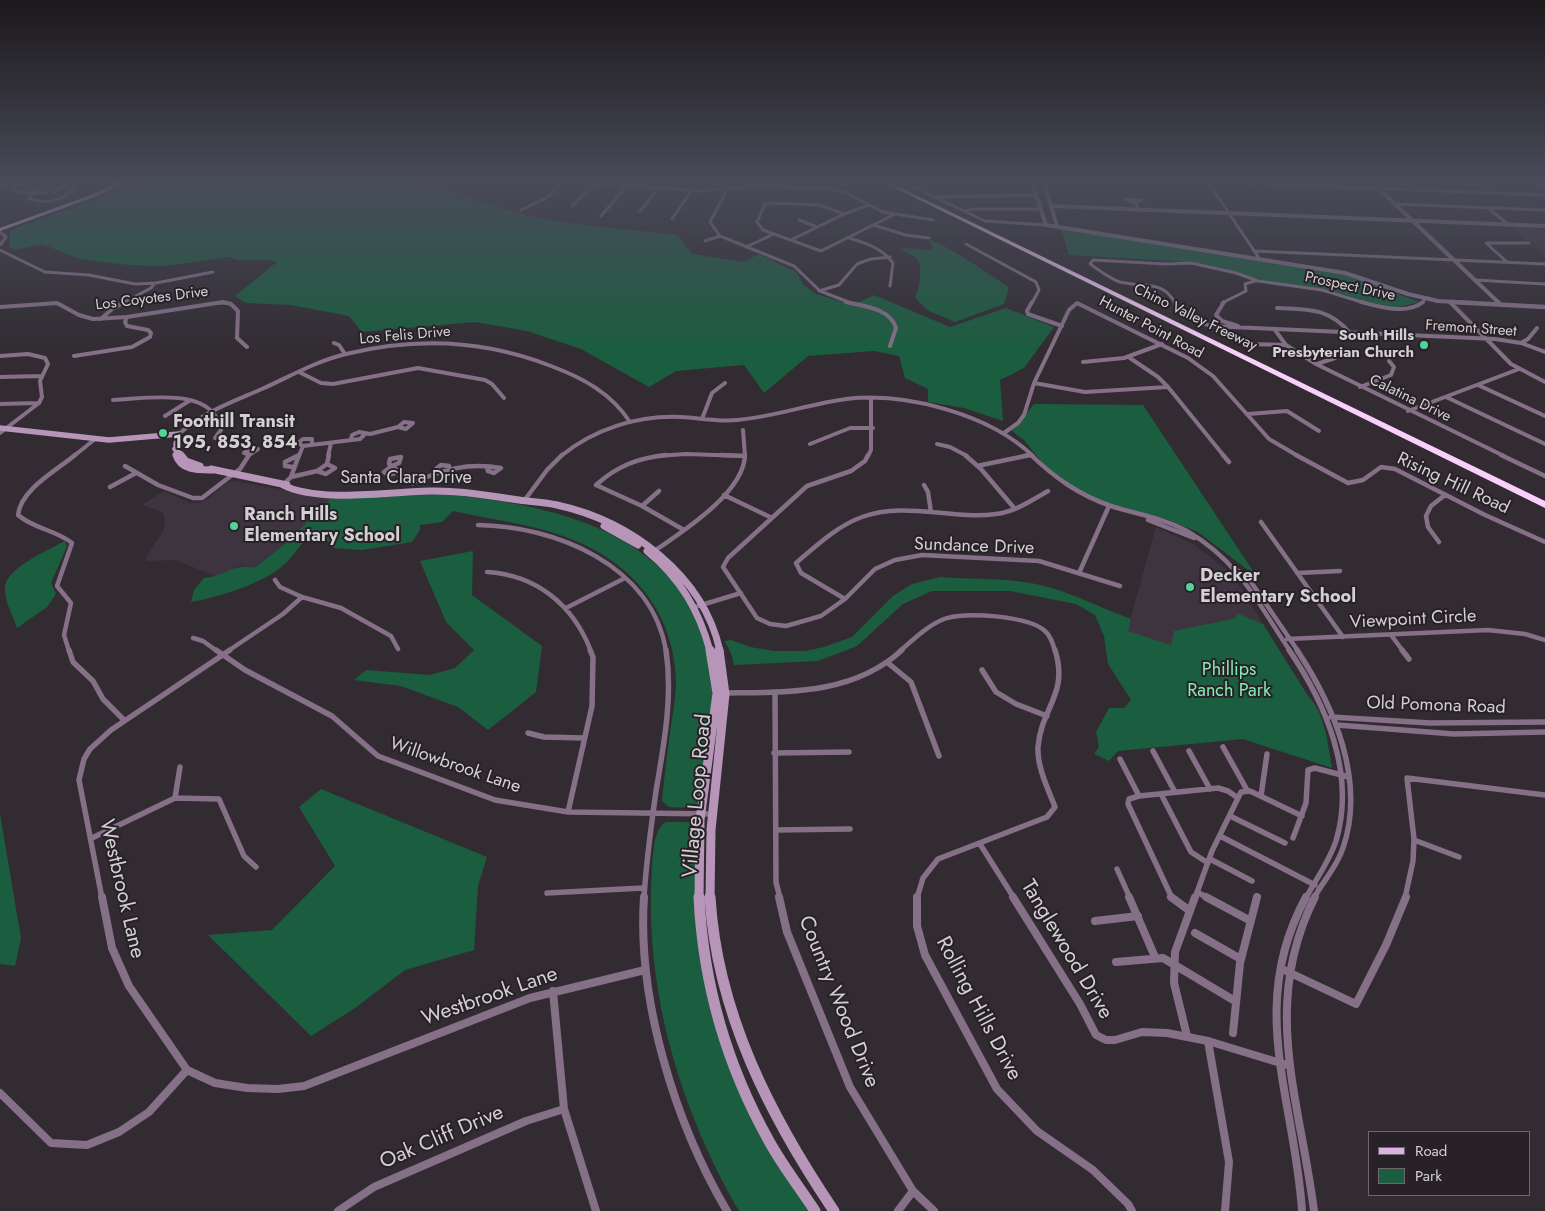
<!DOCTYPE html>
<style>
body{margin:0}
#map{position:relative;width:1545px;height:1211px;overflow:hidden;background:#322c32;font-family:Jost,sans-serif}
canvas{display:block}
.legend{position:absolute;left:1368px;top:1131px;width:162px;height:65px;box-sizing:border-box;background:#282228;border:1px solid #6c686c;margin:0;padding:6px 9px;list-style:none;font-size:15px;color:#d3d0d3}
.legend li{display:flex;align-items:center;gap:10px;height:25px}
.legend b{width:25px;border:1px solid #6c686c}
</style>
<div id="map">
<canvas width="1545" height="1211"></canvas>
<ul class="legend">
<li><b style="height:6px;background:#ddb1e0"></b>Road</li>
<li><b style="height:14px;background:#1b5d3f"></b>Park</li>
</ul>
</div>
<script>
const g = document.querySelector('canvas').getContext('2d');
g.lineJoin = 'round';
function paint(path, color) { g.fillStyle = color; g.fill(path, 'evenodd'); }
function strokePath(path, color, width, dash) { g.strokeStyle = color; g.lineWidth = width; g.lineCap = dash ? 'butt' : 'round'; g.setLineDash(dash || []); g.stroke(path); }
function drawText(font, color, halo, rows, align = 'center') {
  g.font = font + ' Jost,sans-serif'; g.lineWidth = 4; g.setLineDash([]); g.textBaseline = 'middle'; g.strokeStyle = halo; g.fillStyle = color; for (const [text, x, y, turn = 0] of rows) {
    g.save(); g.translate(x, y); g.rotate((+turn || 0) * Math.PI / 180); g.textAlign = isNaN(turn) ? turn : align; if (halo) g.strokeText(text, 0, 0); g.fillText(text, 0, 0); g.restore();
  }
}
paint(new Path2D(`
 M1511 227 1545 229V255L1533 245 1534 243 1527 241Z
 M234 481 331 498 285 544 254 568 240 565 218 577 175 560 148 561 145 558 164 530 165 521 163 512 142 505 164 491 189 503H199L209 498 227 483Z
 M1156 527 1193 544 1227 570 1244 592 1263 624 1237 613 1236 618 1215 623 1211 622 1171 645 1127 631Z`), '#3e343f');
paint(new Path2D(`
 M134 182H423L527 216 583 225 678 235 692 254 743 262 759 254 796 272 804 285 816 294 853 305 874 295 950 327 1006 308 1054 327 1024 368 1000 380 1003 421 964 408 928 402V389L905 378 899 356 874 351 808 356 764 393 744 365 676 371 649 387 581 349 527 331 475 322 362 332 349 316 291 305 246 303 235 296 277 262C261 256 244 265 230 257L165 266 128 265 80 259 42 244 14 250 9 246 10 230 97 199Z
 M1061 228 1335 273 1359 279 1419 302 1394 308 1376 305 1324 289 1269 282 1191 262 1069 255Z
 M928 240C939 239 996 279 1009 287L1004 304 955 322 929 311 915 298C919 289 922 271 919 262 917 256 904 252 899 249 910 246 923 253 933 248Z
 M1034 404 1143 405 1257 577 1198 532 1168 520 1095 499 1075 489 1044 465 1024 440 1012 431Z
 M437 494C560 503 705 538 712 687 713 722 702 768 697 804L692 808 669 807 662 801C664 781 666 761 669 741 671 721 676 701 676 681 674 608 627 557 560 535 525 523 488 519 453 511L442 522 420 525V530L412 542 362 550 334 548 320 532C301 539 299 550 287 562 266 583 219 597 191 602L194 590 204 578C228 576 231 563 254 568L285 544 330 499Z
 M65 541 67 546 51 583 56 594 47 607 17 628C13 615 4 601 5 587 7 567 49 550 65 541Z
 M473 551 472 595 542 646 536 692 488 730 458 707 401 686 354 680 366 670 430 675 455 668 474 650 446 622 420 561Z
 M940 577C976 580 1013 577 1048 587 1077 595 1103 609 1131 619L1128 631 1171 645 1174 631 1236 618 1237 613 1263 624 1308 696C1325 712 1328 745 1332 768L1243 739 1118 751 1109 761 1094 754 1099 747 1096 732 1109 708H1124L1131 700 1108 664 1104 636 1095 615 1076 604 1010 591H932L903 604 857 646 834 655 817 661 734 665 732 656 725 641 731 640 750 647 774 651H805L824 647 852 637 893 596 912 584Z
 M321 789 487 857 478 886 474 950 405 970 355 1008 311 1036 208 935 272 930 335 866 299 807Z
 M0 814 21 938 15 966 0 964Z
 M666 822H690L696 829 695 869 725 1048 810 1211H739C680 1109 644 990 652 870 653 856 653 829 666 822Z`), '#1b5d3f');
strokePath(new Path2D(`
 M14 182 12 186 17 192 47 193
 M104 182 120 184
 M582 182 700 191 758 186 826 188 845 192 883 212 933 220
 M903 182 985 221 1046 225
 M944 182H967
 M1016 182 1033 183
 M1208 182 1259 258
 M1213 182 1545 195
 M1428 182 1438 190
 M502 185 506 182
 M0 186 28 182
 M65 186 74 189C62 201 43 205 28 198L37 190Z
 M724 191 725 194 710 222 720 236 794 266 820 291 851 303
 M54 192 73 182
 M936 197 1036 195
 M1125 199 1142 200 1135 203Z
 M1135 203 1139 210
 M1395 204 1545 210
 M572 206 596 183
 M1488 208 1509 225
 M521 210 548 197 563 182
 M640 211 659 188
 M965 211 974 209H1040
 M844 214 819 205 770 203 765 204 757 222 763 230 821 251 893 215
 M601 216 628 185
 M672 219 691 191
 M799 220 817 227
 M873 225 906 235 929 238
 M0 232 6 237 0 245
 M849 238C866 243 882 248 893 263L890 286
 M791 240 844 214 869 205
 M705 241 720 236
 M966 244 1036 282 1039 290 1032 303
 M746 247 774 234
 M0 250 45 272 89 275 135 284 156 283 213 272
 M1254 251 1545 264
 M1507 262 1486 243H1529
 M1475 280 1545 284
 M819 291 839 285 857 264 871 259 890 257
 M123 303 151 288 155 283
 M216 303H227
 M1175 303C1162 279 1143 288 1120 282 1110 279 1099 270 1090 264L1093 260 1166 264 1191 263 1236 273 1258 281 1322 290 1365 303
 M1222 303 1246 291 1245 284 1255 281
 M1422 303 1425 299`), '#857087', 3);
strokePath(new Path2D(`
 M846 302C863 306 890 308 896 328L890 346
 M1032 302 1027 311 1028 314 1062 326
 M1175 302 1181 314 1210 326 1495 339 1521 343 1545 352
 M1224 302 1216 315 1222 321 1238 326
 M1361 302C1379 307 1407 315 1423 302
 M1450 302 1511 364 1545 382
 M0 307 57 303 79 315 93 319 127 317 223 302 231 304 238 311 237 338 247 347
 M1277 308C1309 309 1329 308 1351 334
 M101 319 112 309 125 302
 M1275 330 1286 345 1316 364 1504 456
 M334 343 339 345 345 354
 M1521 343 1528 339 1537 328
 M1249 344 1286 345
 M0 356 28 354 45 358 48 364 40 381 42 397 39 403 0 433
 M74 356 132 347 150 337 151 333 148 330 127 326 125 322 127 317
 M1130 358 1158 377 1168 387 1224 456
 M1083 362 1124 358 1162 344
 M1317 364 1335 358
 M299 372 321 383 333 384 418 368 485 380 492 384 504 398
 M0 377 42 376
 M1034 383 1085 392 1168 387
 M1478 385 1545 416
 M1360 387 1391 375 1394 367 1389 361
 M1446 397 1545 444
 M113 400C145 399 213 385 221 430L215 438
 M0 404 38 403
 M1408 411 1519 369
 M1248 414 1287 411 1319 431
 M165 416 189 401
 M702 419 712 393 725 383
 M404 422 413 423 406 429 398 427Z
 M743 430 745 456
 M1004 433 1018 423 1024 415 1034 383 1069 310 1077 303 1188 358 1213 376 1269 439 1298 456
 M179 434C203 412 232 402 262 389 289 377 316 361 346 354 415 337 485 340 551 366 583 378 611 393 630 422
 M351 439 352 435 359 432 370 434 398 427
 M810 444 850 428H873
 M937 444 950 447 967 456
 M303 446 298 443 303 439H312V443
 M252 448 258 449 249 455 244 453Z
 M74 456 95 439
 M299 456 303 446 360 439 365 434
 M328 456 331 443
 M561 456C594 429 638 415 681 417 700 418 718 422 737 420 774 417 809 404 846 399 906 392 989 414 1033 456
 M657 456 686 454 745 456
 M868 456 871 450V398
 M1024 456 1030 455`), '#857087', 4);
strokePath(new Path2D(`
 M666 455C638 458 617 466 596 485L642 506 684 530
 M721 455 745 456
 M868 455 865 461 851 471 807 486 728 558 723 567 757 618 770 624 786 626 821 616 845 599 875 569 895 560 922 555 1039 561 1120 586
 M965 455 981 469 1015 509
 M1031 455C1055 478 1079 495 1111 506 1136 514 1163 518 1187 531 1240 562 1257 602 1290 651
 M1223 455 1229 462
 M1296 455 1348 483 1363 480 1381 467 1395 469 1485 515 1545 542
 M1501 455 1545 476
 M401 457 399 463 392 466 389 464 390 459Z
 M327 464 329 455
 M327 464 335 468 326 474 317 471Z
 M125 466 158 485 193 498H202L240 469 249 455
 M392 466 413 483
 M392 466 384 472 388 475 398 472
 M977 466 1030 455
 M293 467 285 466V462L297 456
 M437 472 436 469 441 465 449 466V468
 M291 477 317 471
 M412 483C443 470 466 462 501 468L494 473 488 471 487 468
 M283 485 291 477 299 455
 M924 485 928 492 931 512
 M110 487 136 473
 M724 495 772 518
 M524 501 547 470 562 455
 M642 506 659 491
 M1148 520 1194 538
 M1261 522 1343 637
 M478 525C555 526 652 565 666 651
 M1439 542 1428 527 1426 516 1431 506 1445 495
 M653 552C682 532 744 493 745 455
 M1237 570 1249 579 1298 651
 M487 572C537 575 573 605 591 651
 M1079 573 1109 506
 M1297 573 1340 571
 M275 580 280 587 302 597 341 608 391 636 398 649
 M845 599 801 573 796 563C816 546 837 526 862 517 905 501 951 520 996 514 1015 512 1032 500 1048 491
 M698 606 741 593
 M566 608 625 578
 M1391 635 1403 651
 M193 638 203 641 217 651
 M1287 639 1488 630 1525 634 1545 640
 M69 651 64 635 71 603 57 586 72 543C56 530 34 529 18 515 21 489 56 471 75 455
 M228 651 283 614 302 597
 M900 651C914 639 927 626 944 619 963 611 1029 616 1045 631 1051 636 1053 644 1055 651`), '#857087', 4.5);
strokePath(new Path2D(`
 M69 650 73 662 93 681 103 699 124 720
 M216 650 245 670 332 716 378 756 495 800 568 812 712 814
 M1289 650C1326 704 1356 774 1336 841 1329 862 1316 879 1306 898
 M1297 650C1334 706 1366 781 1343 848 1337 867 1323 881 1314 898
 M1402 650 1409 659
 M888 663 911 682 939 756
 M982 670 996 692 1016 704 1047 716
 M775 692 776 882 780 898
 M725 693C788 692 853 695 902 650
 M1331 717 1430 723 1545 722
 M1337 725 1454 734 1545 732
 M528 733 544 737 583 738
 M1223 747 1247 790
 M1153 751 1175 792
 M1189 751 1210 789
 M774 753 849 752
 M1120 759 1139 796 1129 799 1128 804 1172 898
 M1161 794 1191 852 1208 863
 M1139 796 1218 788 1228 791 1238 798
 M1261 796 1267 754
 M175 798 180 767
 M568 812 592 706 593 657 590 650
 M1230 816 1285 843
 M776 830 850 829
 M1220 836 1315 885
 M92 838 175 798 219 799 244 856 256 867
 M1293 838 1306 803 1308 770 1315 768 1349 777
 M1414 840 1459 857
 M980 844 1014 898
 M1210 859 1252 881
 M1117 869 1130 898
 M1197 892 1208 898
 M547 893 643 888
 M102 898 79 780 84 759 90 749 111 730 230 650
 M644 898C646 862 651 827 656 791 664 744 673 697 666 650
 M917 898 923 878 938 859 1047 817 1055 807C1048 789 1037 767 1038 747 1041 708 1069 694 1055 650
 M1195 898 1212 851 1241 792 1250 791 1302 816
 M1256 898 1257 896
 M1405 898 1413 861 1414 839 1407 778 1545 795`), '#857087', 5.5);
strokePath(new Path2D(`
 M102 897 112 948 129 986 187 1070 215 1083 247 1088 278 1089 304 1086 530 998 645 970
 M644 897C637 1000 675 1123 727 1211
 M779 897 787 932 850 1087 913 1191 934 1211
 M917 897V926L925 955 997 1089 1037 1131 1093 1170 1128 1204 1132 1211
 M1013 897 1080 1004 1096 1035 1106 1040H1115L1142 1032 1167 1033 1208 1041 1287 1065
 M1129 897 1155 957
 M1171 897 1190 911
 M1206 897 1249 920
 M1095 921 1138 916
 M1195 933 1239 958
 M1116 962 1163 958 1235 1001
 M1282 969 1356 1004 1386 945 1406 897
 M553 991 564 1109 596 1211
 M1233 1033 1240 963 1257 897
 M1187 1036 1174 983 1175 952 1195 897
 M1208 1041 1229 1162 1225 1211
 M0 1093 51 1143 87 1145 119 1132 149 1112 187 1070
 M338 1211 374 1187 526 1121 564 1109
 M898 1211 913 1191
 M1302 1211C1295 1099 1246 1007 1306 897
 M1314 1211C1300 1100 1260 1005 1315 897`), '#857087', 8);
strokePath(new Path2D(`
 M1032 182 1046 225 1345 273 1408 294 1438 301 1474 303
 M1044 182 1057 226
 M1372 182 1499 303
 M1538 182 1545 187
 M1052 206 1545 226`), '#857087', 4);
strokePath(new Path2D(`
 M1452 302 1545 307
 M1498 302 1501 305`), '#857087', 4.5);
strokePath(new Path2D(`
 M0 428 109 440 179 434 176 444 177 456
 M175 449 182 456`), '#b795b9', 5.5);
strokePath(new Path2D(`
 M176 455C181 471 199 470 213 470
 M181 455 186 461 200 466
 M211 469 287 485
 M283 485C318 503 390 492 429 491 460 490 489 496 519 500 532 502 544 502 557 505 630 521 703 574 720 651
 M604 526 638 545
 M647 551C680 578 699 610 710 651`), '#b795b9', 7);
strokePath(new Path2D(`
 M699 898 700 820 717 693 710 650
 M710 898 711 830 725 694 719 650`), '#b795b9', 9);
strokePath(new Path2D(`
 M699 897C703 982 727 1066 769 1141 782 1165 800 1188 815 1211
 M710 897C717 1013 770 1116 834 1211`), '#b795b9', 11);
paint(new Path2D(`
 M120 182H125L100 195 0 231V228L96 193Z`), '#ddb1e0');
paint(new Path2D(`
 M883 182H889L1545 501V508Z`), '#f9cffc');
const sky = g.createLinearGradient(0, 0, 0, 351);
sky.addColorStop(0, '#1c181c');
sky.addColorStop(0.52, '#494b5a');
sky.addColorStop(1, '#494b5a00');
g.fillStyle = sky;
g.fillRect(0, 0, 1545, 351);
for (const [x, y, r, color] of [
 [1424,345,5,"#52d397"],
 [163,433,5,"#52d397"],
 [234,526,5,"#52d397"],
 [1190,587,5,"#52d397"]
]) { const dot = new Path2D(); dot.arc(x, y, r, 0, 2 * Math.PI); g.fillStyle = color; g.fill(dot); strokePath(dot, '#282228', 2); }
drawText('15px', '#d3d0d3', '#282228', [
 ["Prospect Drive",1350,287,12],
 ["Los Coyotes Drive",152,299,-7],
 ["Chino Valley Freeway",1195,318,26],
 ["Hunter Point Road",1151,328,28],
 ["Fremont Street",1471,329,4],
 ["Los Felis Drive",405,336,-5],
 ["Calatina Drive",1410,399,26]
]);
drawText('bold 15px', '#d3d0d3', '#282228', [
 ["South Hills",1414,336],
 ["Presbyterian Church",1414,353]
], 'right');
drawText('bold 18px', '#d3d0d3', '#282228', [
 ["Foothill Transit",173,423],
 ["195, 853, 854",173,444],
 ["Ranch Hills",244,516],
 ["Elementary School",244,537],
 ["Decker",1200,577],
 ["Elementary School",1200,598]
], 'left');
drawText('18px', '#d3d0d3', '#282228', [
 ["Santa Clara Drive",406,479],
 ["Rising Hill Road",1453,484,25],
 ["Sundance Drive",974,547,2],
 ["Viewpoint Circle",1413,620,-3],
 ["Old Pomona Road",1436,706,2],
 ["Willowbrook Lane",455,766,19]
]);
drawText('18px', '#83ecb6', '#282228', [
 ["Phillips",1229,671],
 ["Ranch Park",1229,692]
]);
drawText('21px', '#d3d0d3', '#282228', [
 ["Village Loop Road",698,796,-85],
 ["Westbrook Lane",121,889,77],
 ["Tanglewood Drive",1066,950,59],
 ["Westbrook Lane",490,997,-19],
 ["Country Wood Drive",838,1002,68],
 ["Rolling Hills Drive",978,1009,62],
 ["Oak Cliff Drive",442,1138,-23]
]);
</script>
